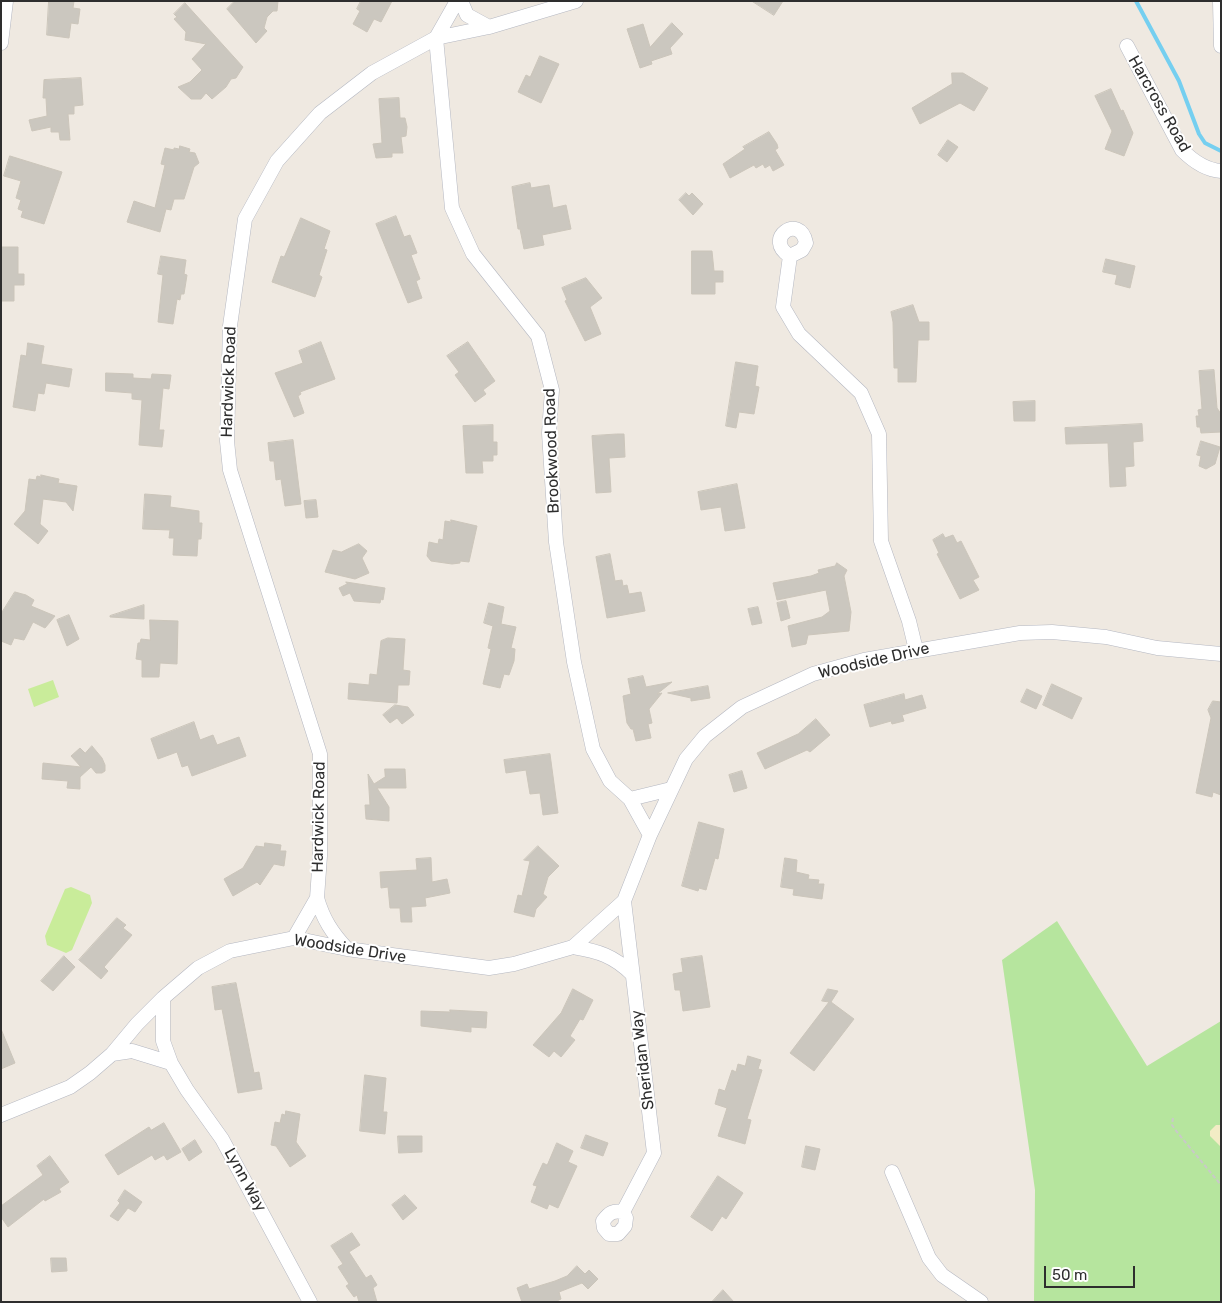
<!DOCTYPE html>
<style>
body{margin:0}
#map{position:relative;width:1222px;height:1303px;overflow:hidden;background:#efe9e1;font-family:Rubik,sans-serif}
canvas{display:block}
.frame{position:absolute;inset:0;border:2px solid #2e2e2e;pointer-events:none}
.scale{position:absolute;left:1044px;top:1266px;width:91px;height:22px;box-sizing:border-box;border:2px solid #2e2e2e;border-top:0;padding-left:6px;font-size:15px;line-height:18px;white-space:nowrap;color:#2e2e2e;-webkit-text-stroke:4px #fff;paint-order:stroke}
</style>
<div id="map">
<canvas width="1222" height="1303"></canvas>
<div class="frame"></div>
<div class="scale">50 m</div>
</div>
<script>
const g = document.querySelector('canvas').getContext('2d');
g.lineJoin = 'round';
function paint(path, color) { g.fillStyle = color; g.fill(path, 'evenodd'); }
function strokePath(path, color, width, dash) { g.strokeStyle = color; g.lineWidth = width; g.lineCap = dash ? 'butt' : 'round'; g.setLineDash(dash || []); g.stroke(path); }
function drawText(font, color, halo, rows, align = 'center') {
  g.font = font + ' Rubik,sans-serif'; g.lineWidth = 4; g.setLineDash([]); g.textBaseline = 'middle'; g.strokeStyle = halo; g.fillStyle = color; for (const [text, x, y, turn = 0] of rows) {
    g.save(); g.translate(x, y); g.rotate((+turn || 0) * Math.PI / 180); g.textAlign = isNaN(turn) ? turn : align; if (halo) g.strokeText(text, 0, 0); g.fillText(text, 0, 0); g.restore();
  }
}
paint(new Path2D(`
 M1057 921 1147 1066 1221 1021V1302H1034L1035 1190 1002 960Z`), '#b6e59e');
paint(new Path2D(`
 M1216 1125H1221L1220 1146 1210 1136V1131Z`), '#f3ecc5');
paint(new Path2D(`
 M53 680 59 697 34 707 28 689Z
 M71 887 90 895 92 903 72 950 66 953 47 945 45 936 65 889Z`), '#c9ec9a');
strokePath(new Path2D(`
 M1136 1 1179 81 1199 134 1205 143 1221 151`), '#75cff0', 4);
const building = new Path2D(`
 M49 1H74L73 8 80 9 78 24 71 23 69 38 47 35Z
 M235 1H278L277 11H273L267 17 264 28 267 31 256 43 227 9Z
 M361 1H392L381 22 374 19 367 32 353 24 360 11 357 9Z
 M752 1H783L774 15Z
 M185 3 243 67 236 78 231 79 226 87 212 99 206 93 201 99H191L178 87 190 82 202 70 192 59 206 44 185 40 186 32 174 19 177 17 174 14Z
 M672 23 683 34 670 48 672 54 651 61 652 64 640 68 627 29 643 24 650 47Z
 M540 56 559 64 541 103 518 92 526 75 530 77Z
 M952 73H963L988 88 974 111 960 103 920 124 912 108 952 84Z
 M81 78 83 105 74 106V114H68L70 140H60L59 132H51V127L32 131 29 120 47 116 46 98H43L44 80Z
 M1111 89 1121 111 1123 110 1133 133 1124 156 1105 149 1112 131 1095 96Z
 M399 98 400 118H405L407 127 406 136 401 137 403 153H392V157L376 158 373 144 382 143 379 99Z
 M769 132 777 144 778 148 775 150 784 165 773 171 770 165 765 168 763 164 756 168 754 165 730 178 723 164 745 149 743 147Z
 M948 140 958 147 947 162 938 155Z
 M180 146 190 149 189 152 195 153 199 163 194 167 184 199H174L171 210 166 209 160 232 127 222 134 201 155 208 165 165 161 164 165 148 174 150V148L179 149Z
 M10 156 62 172 44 224 21 217 23 211 18 209 21 200 16 198 21 181 4 176Z
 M530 183 531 188 549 185 553 208 566 205 571 229 542 235 544 245 524 249 520 229H518L512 187Z
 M686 193 689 196 692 193 703 204 693 215 679 200Z
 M396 216 404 237 410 235 417 253 411 255 420 279 416 281 422 298 408 303 376 224Z
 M301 218 330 231 324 249 327 250 319 275 322 277 315 297 272 282 281 256 284 257Z
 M1 247H18V274H24V285H14V301H1Z
 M692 251H712L714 271H723V282H715V294H692Z
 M161 256 186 260 184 274 187 275 184 294H181L180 300 177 299 173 324 158 322 163 275 158 274Z
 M1106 259 1135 266 1130 288 1115 284 1117 275 1103 272Z
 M586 278 602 298 590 307 601 334 585 341 565 301 567 300 562 288Z
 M913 305 919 322H929V340H918L916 382H898V368H894L893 322 891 312Z
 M321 342 335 379 300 392 301 394 298 396 304 413 294 417 275 373 303 363 299 351Z
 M468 342 495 381 483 390 486 394 475 402 455 375 459 372 447 356Z
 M28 343 44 346 41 364 72 369 69 387 46 383 44 394 38 393 35 411 13 407 21 355 26 356Z
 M736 362 758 366 755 386 759 387 754 414 739 412 736 428 726 426Z
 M1214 370 1217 408 1221 414V432L1201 433 1200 427H1197L1196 416H1199L1198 410 1202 409 1199 371Z
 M106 373 133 374V378L151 379 152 374 171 375 169 389 163 388 159 430H164L162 447 139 445 142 400 132 399V393L106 391Z
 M1035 401V421H1014L1013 402Z
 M1142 424 1143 441 1133 442 1134 466 1125 467 1126 486 1110 487 1108 443 1066 444 1065 428Z
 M493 425V442H497V455H493V461H482L483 473H466L463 426Z
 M617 434H624L625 457 609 458 611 492 596 493 592 436Z
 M293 440 301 504 285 506 281 479 276 480 274 461H270L268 443Z
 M1201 441 1220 447 1215 464 1206 469 1199 466 1201 456 1197 455Z
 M41 475 59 479 58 483 77 486 73 511 66 502 43 499 40 524 48 531 38 544 14 524 25 511 29 479 36 480 37 476 41 477Z
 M737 484 745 528 725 531 721 507 701 510 698 492Z
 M145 494 171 496 170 507 199 511V523H202L201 539H198L197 556 173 555 174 538H169L170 530 143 529Z
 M316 500 318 517 306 518 304 501Z
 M451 520 477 526 469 562 460 561V563L452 564 431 561 427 556 429 542 438 544 439 539 443 540 445 521 451 522Z
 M943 534 945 538 953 535 957 543 961 541 979 577 973 580 979 590 960 599 937 554 939 553 933 540Z
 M359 544 367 551 362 558 369 573 355 579 325 572 333 550 341 552Z
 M610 554 615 581 622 580 623 586 627 585 629 594 641 592 645 611 607 618 596 557Z
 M837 563 847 570 844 576 851 612 849 631 808 635 806 644 792 647 788 626 822 617 830 611 826 590 777 600 773 583 811 576 819 573 818 570 835 566Z
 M346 582 385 588 383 600 381 599 380 603 354 601 350 593 343 596 339 588 347 584Z
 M15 592 26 595 34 600 31 606 55 616 45 628 33 622 24 640 14 638 11 645 1 641V614Z
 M786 601 790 618 781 621 777 603Z
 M489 603 504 607 501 624 516 627 511 648 515 649 514 661 509 675 504 674 500 688 483 684 491 649 488 648 493 626 484 623Z
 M144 605V619L110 617V616Z
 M758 607 762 623 752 625 748 609Z
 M69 615 79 639 67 646 57 620Z
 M150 620 178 621 177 664 160 663 159 677H142V660L136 659 138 643H140L141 639 150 640Z
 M388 638 405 639 403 670 410 671 409 685H398L397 703 348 699 349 683 369 685 370 674 377 675 381 641Z
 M643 676 646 687 672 682 657 694 662 693 649 709 652 723 648 724 651 738 636 741 633 729H631L627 723 623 696 631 694 628 679Z
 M1052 684 1082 698 1072 719 1043 705Z
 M708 686 710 698 691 701V698L668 693Z
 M1027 689 1042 696 1036 709 1021 702Z
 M904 694 905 700 922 695 926 708 902 715 904 721 892 724 891 721 870 727 864 705Z
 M1213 701 1221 702V795L1213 792 1212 797 1196 793 1211 718 1208 710Z
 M395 705 408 707 414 715 402 724 397 718 390 723 383 715Z
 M816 719 830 735 810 752 807 750 765 769 757 753 798 734Z
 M194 722 200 740 213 735 217 745 239 737 246 756 192 776 188 765 182 767 177 752 158 759 151 739Z
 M92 746 102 758 105 765V771L102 773H96L91 767 80 777V789L67 788 68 781 42 779 43 763 81 767 71 756 80 748 85 753Z
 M550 754 558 813 543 815 540 793 530 794 526 770 506 773 504 760Z
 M385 769H405L406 788H377L389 807V821L366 819 365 805H370L368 774 374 784 385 777Z
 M742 771 747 788 734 792 729 775Z
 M699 822 724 829 718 859 715 858 706 890 699 888 698 891 682 886Z
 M265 843 281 845 280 851H286L284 866 274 864 260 885 257 882 233 896 224 879 243 868 256 846 264 847Z
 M538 846 559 866 548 877 543 894 547 897 536 909 534 917 514 912 518 895 522 896 530 861 524 860Z
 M431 858 432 882 447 879 450 893 425 898 426 906 411 907 412 922H401L400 908H390L388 887 381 888 380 872 417 870 416 859Z
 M785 858 797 860 796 872 809 875 808 879 819 880 818 884H824L822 899 793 895 794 889 781 887Z
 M117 918 126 925 123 928 132 935 104 967 108 971 101 979 79 960Z
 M64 956 75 967 53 991 41 981Z
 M702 956 710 1007 683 1011 680 990H675L673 974 683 972 681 959Z
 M236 983 254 1073 259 1072 262 1089 238 1093 222 1009 215 1010 212 987Z
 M573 989 593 1000 583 1020 580 1019 570 1036 575 1040 561 1057 554 1051 549 1057 533 1045 561 1013Z
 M828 989 838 991 831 1002 854 1019 814 1071 790 1053 829 1002 822 1001Z
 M450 1010 487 1012 486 1028 471 1027V1032L421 1026V1011L450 1012Z
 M1 1029 15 1063 1 1069Z
 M748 1056 761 1060 758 1069 762 1070 747 1119 751 1120 745 1144 718 1136 727 1108 715 1104 719 1089 725 1091 732 1070 736 1072 738 1064 745 1066Z
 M365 1075 386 1078 383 1112H387L385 1134 360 1131Z
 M286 1111 300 1114 296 1142 306 1156 290 1167 276 1146 271 1145 275 1122 280 1123 282 1114 285 1115Z
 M164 1123 181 1152 167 1160 164 1155 155 1160 152 1155 118 1175 105 1155 149 1127 151 1130Z
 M586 1135 608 1143 603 1156 581 1148Z
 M398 1136H422V1152L399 1153Z
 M195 1140 202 1152 189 1161 182 1149Z
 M557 1143 573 1151 568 1162 577 1166 558 1208 549 1204 547 1209 531 1202 537 1186 533 1185 543 1163 547 1165Z
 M806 1146 820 1149 815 1170 802 1167Z
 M50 1156 69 1182 59 1189 61 1192 45 1201 44 1199 8 1227 1 1217V1206L43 1175 37 1166Z
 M718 1176 743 1193 726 1219 722 1216 712 1231 691 1217Z
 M125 1190 142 1202 135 1212 128 1208 118 1221 110 1216 120 1203 118 1201Z
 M405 1195 417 1208 403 1220 392 1205Z
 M352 1233 360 1245 349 1252 366 1278 371 1275 377 1285 373 1288 377 1302H359L357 1295 354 1297 346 1286 349 1284 338 1267 343 1264 331 1246Z
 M51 1258H66L67 1271 52 1272Z
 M577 1266 585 1274 589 1270 598 1279 588 1289 582 1283 559 1292 561 1299 555 1302H522L517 1288 527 1284 529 1289 555 1281 567 1276Z
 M723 1290 734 1302H712Z`);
paint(building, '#cbc7bf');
strokePath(building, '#cbc5ba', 1);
const minor = new Path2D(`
 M457 1 436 38 452 208 473 254 538 336 552 390 549 433 556 542 574 662 593 749 610 781 630 799 650 835
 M461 1 467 15 489 27
 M1220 1 1221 46
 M1 43 6 1
 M1127 46 1182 150C1192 160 1206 170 1221 171
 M790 256C762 239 800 212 806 243L802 250 790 256 783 307 799 334 861 393 879 434 881 541 909 621 916 650
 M630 799 671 789
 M317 898C323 919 332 933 347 949
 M294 938 317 898 320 856V754L230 470 227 441 230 326 245 219 277 161 320 113 372 73 436 38 489 27 576 1
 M573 947C598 951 614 956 632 974
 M163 998V1041L171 1063 187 1090 222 1139 310 1302
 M112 1054 132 1051 171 1063
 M1 1115 70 1087 90 1073 112 1054 137 1024 163 998 198 968 230 951 294 938 347 949 489 968 514 964 573 947 624 901 650 835 686 759 705 736 742 707 813 674 864 660 1020 633 1052 632 1106 637 1157 648 1221 654
 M892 1172 929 1258 942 1275 981 1302
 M623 1212 626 1218 625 1226 618 1234H609L604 1228 603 1221C609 1213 613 1210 623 1212L654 1153 624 901`);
strokePath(minor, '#b4b7c1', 15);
strokePath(new Path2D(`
 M1173 1118 1172 1125 1177 1132 1221 1185`), '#c9c9c9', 2, [4, 2.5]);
strokePath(minor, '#fff', 14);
drawText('16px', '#2e2e2e', '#fff', [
 ["Harcross Road",1159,104,60],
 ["Hardwick Road",229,382,-88],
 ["Brookwood Road",552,451,-92],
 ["Woodside Drive",874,661,-13],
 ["Hardwick Road",319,817,-89],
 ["Woodside Drive",350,949,9],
 ["Sheridan Way",643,1060,-97],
 ["Lynn Way",245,1180,61]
]);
</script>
